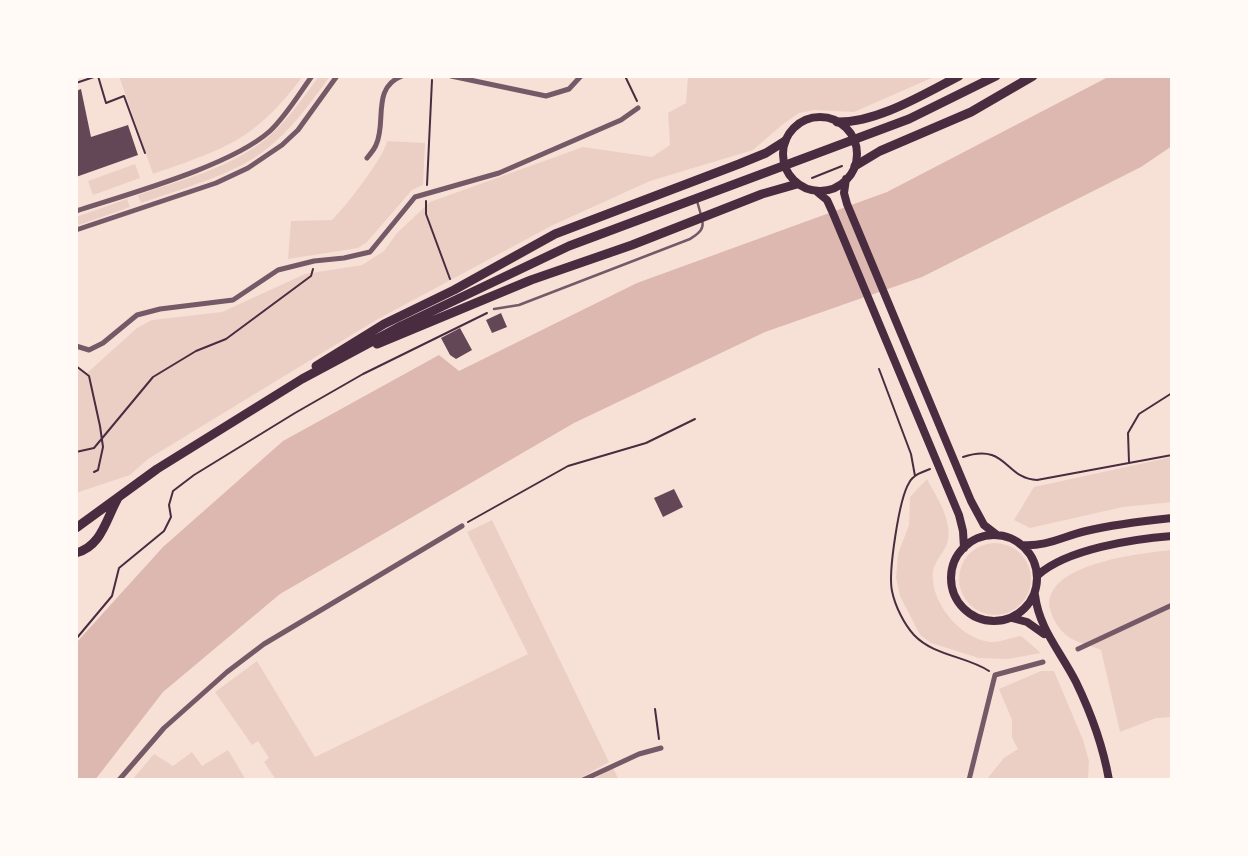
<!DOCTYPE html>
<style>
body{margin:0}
#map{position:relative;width:1248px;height:856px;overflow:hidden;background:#f7e1d7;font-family:Mulish,sans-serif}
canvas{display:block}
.frame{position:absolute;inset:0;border:78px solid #fffaf5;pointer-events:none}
</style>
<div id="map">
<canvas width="1248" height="856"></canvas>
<div class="frame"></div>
</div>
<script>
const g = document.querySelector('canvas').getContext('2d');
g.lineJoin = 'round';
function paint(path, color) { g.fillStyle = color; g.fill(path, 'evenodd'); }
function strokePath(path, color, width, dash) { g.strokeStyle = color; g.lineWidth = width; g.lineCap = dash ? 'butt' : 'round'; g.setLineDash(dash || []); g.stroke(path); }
paint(new Path2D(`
 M119 76H303C254 141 227 148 153 174Z
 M319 76H330C305 111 278 148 238 167 207 182 173 192 141 203L138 195C181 180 231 168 267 138 288 120 303 98 319 76Z
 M688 76H936L854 112 815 110 799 113 782 125 753 150 650 181 553 225 378 319 148 459 130 475 76 493V365L87 373 137 328 152 320 222 312 305 274 362 265 384 251 397 233 430 202 583 147 652 157 670 145 668 113 686 103Z
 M387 141 425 143 423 185 412 190 367 242 358 248 288 259 291 221 332 220C344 209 385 156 387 141Z
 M135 164 140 178 93 195 88 181Z
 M127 199 130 207 76 226V217Z
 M1172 457V502L1123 507 1030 528 1014 520 1034 487Z
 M927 479C936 496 952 519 948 540 946 551 935 560 933 571 929 602 963 643 995 642 1003 641 1013 637 1021 636L1041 653 1008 659 979 658 931 643 920 635 900 596 896 578 898 554 909 525 910 497Z
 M492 520 609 762 577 780H276L264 762 269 758 258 741 252 745 215 692 257 661 315 757 528 654 467 532Z
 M959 579a36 36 0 1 1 72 0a36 36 0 1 1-72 0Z
 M1172 550V717L1156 718 1120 732 1101 650C1092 646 1081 644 1072 639 1061 633 1053 621 1050 609 1041 564 1141 553 1172 550Z
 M1041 671H1054L1083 740 1089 761 1088 777 1085 780H986L1004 758 1018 749 1012 738V720L999 689Z
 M228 750 246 780H132L154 754 173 766 192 752 202 766Z
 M613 768 619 780H592Z`), '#ebcfc5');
paint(new Path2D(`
 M1110 76H1172V146L1141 167 922 277 765 332 574 423 280 594 163 692 95 780H76V643L163 547 283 441 439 355 459 371 637 283 887 192Z`), '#dcb8b0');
paint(new Path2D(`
 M81 89 91 137 128 125 138 155 76 177V91Z
 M501 313 507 327 492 333 486 320Z
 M460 328 472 350 456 359 450 355 441 338Z
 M674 489 683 507 663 517 654 498Z`), '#644757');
strokePath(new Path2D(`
 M98 76 106 103 124 96 145 153
 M625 76 637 101
 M76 83 97 76
 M812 178 842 166
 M427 185 432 80
 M426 201V214L450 279
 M76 366 89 376 100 426 103 447 98 470 94 472
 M879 369 911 454 915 476
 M76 452 94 448 153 377 196 351 226 339 311 276 313 269
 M963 457C1007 442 1005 479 1037 480L1172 455
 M1129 462 1128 433 1139 414 1172 393
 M930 469C922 472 913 475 909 483 899 499 888 573 892 591 895 606 904 624 914 635 934 656 966 656 989 671
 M468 522 568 466 646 443 695 419
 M76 639 112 596 119 568 164 531 171 517 169 505 173 491 194 475 295 413 363 374 487 313
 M655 709 659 739`), '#4a2c40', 2);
strokePath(new Path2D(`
 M697 201 701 215
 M494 309 519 305 690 239C697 234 705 230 702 220`), '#755966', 2.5);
strokePath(new Path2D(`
 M451 76 546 96 569 89 581 76
 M367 158C370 154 374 150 376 145 387 122 371 88 402 76
 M76 211C128 194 231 166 270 131 286 116 299 94 312 76
 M76 230 216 183 248 168 282 145 298 130 337 76
 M76 346 89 350 103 343 137 315 160 309 233 300 278 270 314 261 344 258 370 252 415 197 499 173 621 120 638 108
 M1078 649 1172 605
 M119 780 164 728 227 672 264 644 462 526
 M583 780 639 754 661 748
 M969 780 995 675 1043 662`), '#755966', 5);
strokePath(new Path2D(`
 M783 154a37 37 0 1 1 74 0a37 37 0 1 1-74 0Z
 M846 179 844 193 847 204 971 501 984 525 997 535
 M816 191 827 200 832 211 959 515 963 531 964 548
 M951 578a43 43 0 1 1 86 0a43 43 0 1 1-86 0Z
 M1022 545C1046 547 1064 536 1086 531 1115 524 1143 521 1172 518
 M1038 575C1067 549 1133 539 1172 536
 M1035 595C1039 629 1061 652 1076 682 1091 713 1103 746 1109 780
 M1012 618 1027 622 1044 634`), '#4a2c40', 8);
strokePath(new Path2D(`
 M837 122C877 123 924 94 959 76
 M855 166 880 151 971 112 1033 76
 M377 344 531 280 632 245 762 194 797 184
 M316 366 384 324 454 290 555 234 739 164 766 153 785 141
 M76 528 157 469 302 379 401 326 569 246 909 119 996 76
 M76 553C102 546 106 519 118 498`), '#4a2c40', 9);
</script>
